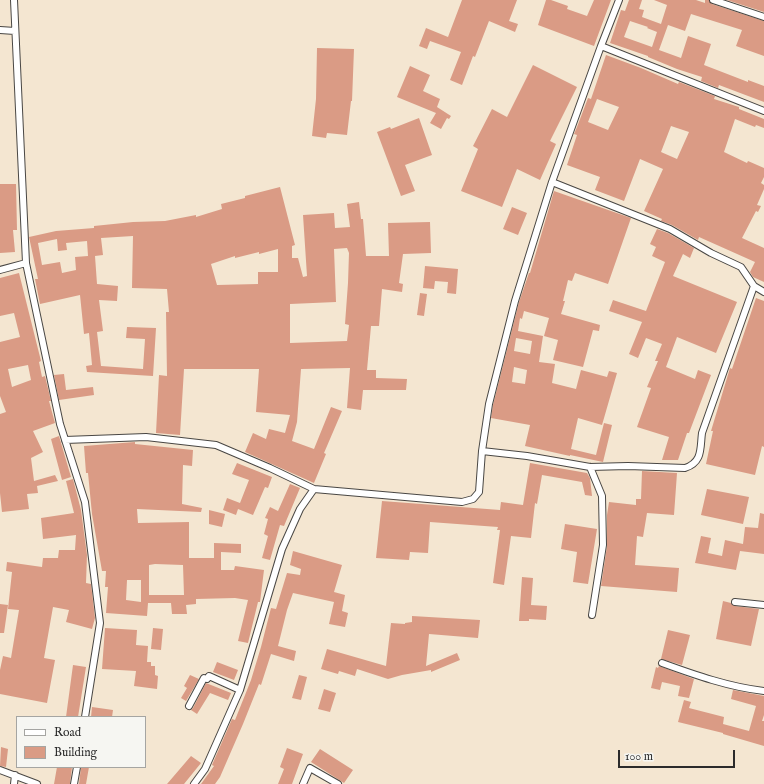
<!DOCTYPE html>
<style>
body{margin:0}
#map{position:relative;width:764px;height:784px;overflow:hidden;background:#f4e6d1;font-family:"IM FELL English",serif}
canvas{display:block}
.legend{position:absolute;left:16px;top:716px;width:130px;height:52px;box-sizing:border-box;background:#f6f6f2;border:1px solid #a5a5a2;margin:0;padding:5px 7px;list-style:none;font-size:12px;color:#2b2b2b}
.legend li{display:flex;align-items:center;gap:8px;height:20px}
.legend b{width:20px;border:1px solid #a5a5a2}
.scale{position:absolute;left:618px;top:750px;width:117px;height:18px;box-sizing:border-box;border:2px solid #2b2b2b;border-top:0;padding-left:5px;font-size:12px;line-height:14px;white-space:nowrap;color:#2b2b2b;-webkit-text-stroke:3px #f6f6f2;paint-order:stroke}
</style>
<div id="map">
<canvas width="764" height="784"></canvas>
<ul class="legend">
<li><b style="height:5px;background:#fff"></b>Road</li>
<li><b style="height:11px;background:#da9b85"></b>Building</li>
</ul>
<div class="scale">100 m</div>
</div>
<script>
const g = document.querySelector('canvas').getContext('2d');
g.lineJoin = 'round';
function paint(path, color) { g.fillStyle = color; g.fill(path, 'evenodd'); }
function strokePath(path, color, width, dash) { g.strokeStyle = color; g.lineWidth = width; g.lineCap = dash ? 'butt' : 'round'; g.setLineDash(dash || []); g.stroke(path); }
paint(new Path2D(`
 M462 0H517L509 21 518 24 515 32 489 21 475 57 473 56 462 85 450 80 461 52 430 41 427 49 419 46 426 28 448 37Z
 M546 0H551L568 6 567 9 587 16 594 0H611L594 46 538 25Z
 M629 0H642L639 9 644 10 642 17 661 24 667 5 654 0H696L705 3V0H709L712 4 764 21V56L736 46 742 30 691 14 685 31 668 25 659 50 681 58 688 36 711 44 704 65 748 82V80L764 86V102L719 85 718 88 701 81 702 77 677 69 648 57V56L610 43 621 10 625 11ZM630 21 648 27 647 28 657 32 652 47 624 37Z
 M727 0H764V12Z
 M317 48 354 49 352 101H351L347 135 327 133 326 138 312 136 316 99Z
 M606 55 641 68 678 84 679 82 715 96 714 99 739 107V109L764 119V128L756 125 755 127 735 119 724 152 747 163 748 161 764 168V177L761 183 764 185V189L757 205 761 206 758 212 756 211 742 238 764 248V282L753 277 750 272 755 262 699 237 698 240 672 225 661 221 662 219 644 211 663 169 640 159 624 201 595 190 600 177 567 165 577 135 574 134 577 127 588 98 591 99ZM597 99 619 107 608 130 588 122ZM671 126 689 132 677 159 661 152Z
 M533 65 577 87 550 141 556 144 540 180 517 169 502 207 461 191 478 149 473 146 492 109 507 117Z
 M410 66 430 75 423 91 440 99 437 107 451 116 449 119 447 118 441 129 430 123 436 113 397 97Z
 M419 118 432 155 405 165 415 191 401 196 377 132 390 127 391 129Z
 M0 184H16L17 230H13L15 252 0 253Z
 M280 187 295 245 292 246V258H298L303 277 307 276 303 215 334 213 335 228 350 227 347 204 359 202 361 219H363L366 256H389L388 223 430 222 431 253 403 254 399 283 403 284 402 292 382 289 379 326H371L367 370H376V378L407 379 406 390H363L361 410 347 408 350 368 301 369 297 422 292 441 314 449 331 407 342 411 324 453 326 454 314 483 245 452 253 433 266 439 269 429 285 433 290 415 256 412 259 369H184L180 435 156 433 159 375 167 376 166 312H169L167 289 132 288 133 236 101 238 103 255 95 256 97 284 118 286 117 301 99 300 103 331 97 332 101 366 143 369 145 339 126 338 127 327 156 328 153 376 87 372 86 366 92 365 89 333 84 334 80 295 40 304 35 279H38L29 237 56 231 94 228V226L133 222 165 221 196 215V217L222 209 221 204 245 198V196ZM57 239 58 251 67 250 66 243 87 241 88 256 75 257 76 270 62 273 60 262 42 265 38 243ZM347 248 349 253 348 283 345 324 349 325 347 341 290 343V304L336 302 334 249ZM278 249V272H258V284L217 285 211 264 235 256V258L259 252V254Z
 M554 191 631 218 608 284 575 273 572 281 568 280 563 301H565L561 314 600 325 599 331 593 330 583 367 553 360 558 340 544 336 549 318 524 311 522 319 520 318 518 331 543 336 539 362 555 364 552 383 576 389 581 370 607 377 609 371 617 373 602 425 578 418 571 449 596 455 604 423 612 425 603 462 570 455V456L525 446 530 425 491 418 493 405 519 302 529 273H530ZM516 338 532 341 530 354 514 351ZM514 367 527 370 525 384 512 382Z
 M512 207 527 213 518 235 503 229Z
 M657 229 668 233 694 248 690 258 683 254 673 276 737 302 716 353 677 337 666 367 695 379 698 370 711 375 689 433H687L678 460H662L669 437 637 427 651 388 647 387 658 361H655L662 344 646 338 638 358 629 354 642 322 609 311 613 300 646 311 665 262 652 256 656 247 650 244Z
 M425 266 458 269 456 294 447 293 448 282 435 281 434 289 423 288Z
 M19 273 41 361 39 362 42 377 45 376 51 401H49L55 423 33 431 43 452 31 458 34 481 55 475 58 481 37 486 38 493 27 494 29 509 2 512 0 493V414L6 412 0 396V342L20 337 14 313 0 316V278ZM28 365 31 380 12 387 8 369Z
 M420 293 427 294 424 316 417 315Z
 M756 298 764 301V447L762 446 755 475 706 464 713 431H711L730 368 732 369Z
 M64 374 66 390 93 387 94 395 59 400 54 375Z
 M59 436 71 477 62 480 51 439Z
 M135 442V444L193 450 192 466 183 465 182 504 202 508 201 512 137 509 138 523 189 522V558H214V543L241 544V553L221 552V570H234L235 566 264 570 260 602H258L248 643 238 641 248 600 235 598 196 599V604L186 605 187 614H172L171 603H148L147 616 106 613 108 587H105L106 571H102L92 514 88 473H86L84 446ZM155 564 183 565 184 595H149V565ZM127 580H141V602L126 600Z
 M237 463 272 477 268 488 265 487 253 515 238 509 236 515 223 510 227 498 240 503 249 480 232 474Z
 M530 463 587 473 590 478 592 496 585 495 582 482 542 475 537 504 535 503 531 538 511 536 504 585 493 583 500 530H497L498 527 430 522 428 553 410 552 409 560 376 558 382 501 500 510 501 502 523 505Z
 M642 471 677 473 674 515 647 513 643 537 637 536 635 565 679 568 677 592 601 586 607 546V515L609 502 636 505V499H641Z
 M73 479 81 510 87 555 86 583 91 584 95 618 92 629 66 622 69 610 53 607 44 658 55 660 47 703 0 694V670L3 656 11 658 19 610 8 609 12 572 6 571 7 562 42 567 43 558H58L59 550H75L76 535 43 539 41 518 74 513 66 481Z
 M290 484 300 488 284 526 280 525 270 560 262 558 268 536 264 534 268 519 265 518 270 507 278 511Z
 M707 489 749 497 743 524 701 515Z
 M209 510 225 514 222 527 209 524Z
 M760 513 764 514V554L740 551 736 570 695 563 701 536 711 538 708 553 722 556 725 540 743 544 745 527 758 528Z
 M565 524 597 529 588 584 573 582 577 552 561 549Z
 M293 551 342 565 334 592 345 595 342 611 348 613 345 627 329 624 334 602 293 593 287 610 278 646 296 651 294 661 271 654 261 685 259 684 243 724 220 777 215 784H201L214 766 212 765 232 719 235 720 251 680 261 647 271 608 276 609 287 573 300 575 301 569 290 565Z
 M522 577 533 578 531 605 547 606 546 620 529 619V621H519Z
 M723 601 731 603 735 606 759 609 751 646 716 639Z
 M0 604 8 605 4 633H0Z
 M412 616 480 620 478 638 429 634 426 666 457 653 460 660 431 672V670L402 675 388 679 357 669 355 676 339 671 338 674 321 669 327 649 386 666 391 623 405 624V623L412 622Z
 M105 628 137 630 136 645 148 646 147 662H151V666H155V675L158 676 157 689 134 686 136 671 102 669Z
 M153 628 163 629 161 650 151 649Z
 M668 630 690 635 682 665 661 659Z
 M217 662 238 670 234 680 213 672Z
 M73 665 86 667 78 717H66Z
 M659 666 694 679 689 698 678 696 680 686 662 682 660 690 651 688 656 667 658 668Z
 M190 675 199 679 186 701 181 698 187 688 184 686Z
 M299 675 307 677 301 700 292 698Z
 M206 683 231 693 228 700 210 693 197 714 191 710 193 708Z
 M324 689 336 693 330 712 318 709Z
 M733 690 764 696V715L762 721H764V746L723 734V733L678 722 684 700 691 702 689 708 724 717 723 724 749 731 756 706 731 699Z
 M92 707 113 710 112 717H91Z
 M1 747 8 749 6 767 0 766Z
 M287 748 303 754 292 784H278L284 769 280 767Z
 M320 749 353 770 344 783 311 762Z
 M191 756 201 763 184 784H167Z
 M57 767H72L70 784H54Z
 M81 767H89L86 784H79Z`), '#da9b85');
const minor = new Path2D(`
 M14 0 26 263 60 424 85 502 100 623 85 717
 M713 0 764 17
 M0 30 15 31
 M601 46 764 111
 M552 182 670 229 711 253 741 267 754 286 764 292
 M0 270 26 263
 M65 440 146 437 216 445 270 468 314 489 462 502 473 499 479 492 482 451 489 404 515 301 552 182 601 46 619 0
 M482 451 527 456 590 467 628 466 685 468C703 462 700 448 702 433L754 286
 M590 467 602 496 603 545 592 615
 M735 602 764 605
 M662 663C695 675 729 687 764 691
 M189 706 204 678 207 679 209 676 240 690
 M0 770 37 784
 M14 784 15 775
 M74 784 77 767
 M194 784 205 769 240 690 282 549 300 509 314 489
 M303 784 310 768 338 784`);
strokePath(minor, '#494744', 8);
strokePath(minor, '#fff', 6);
</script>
